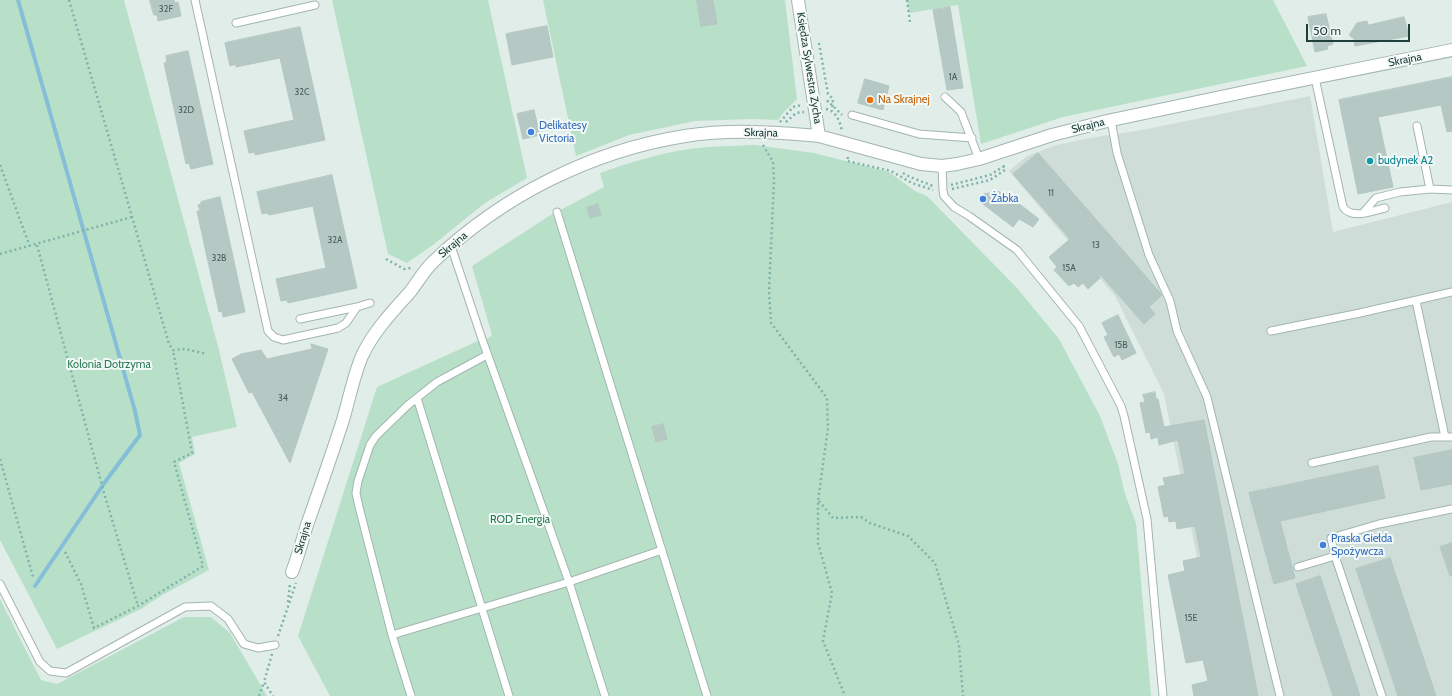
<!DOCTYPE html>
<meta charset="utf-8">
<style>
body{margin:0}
#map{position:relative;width:1452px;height:696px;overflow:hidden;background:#e1ede9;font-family:Cabin,sans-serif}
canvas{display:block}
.scale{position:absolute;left:1306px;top:24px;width:104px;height:18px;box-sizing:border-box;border:2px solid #203f3b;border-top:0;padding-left:5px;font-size:12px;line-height:14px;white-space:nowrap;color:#203f3b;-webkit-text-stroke:3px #f2f9f6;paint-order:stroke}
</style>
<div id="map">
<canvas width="1452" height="696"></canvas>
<div class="scale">50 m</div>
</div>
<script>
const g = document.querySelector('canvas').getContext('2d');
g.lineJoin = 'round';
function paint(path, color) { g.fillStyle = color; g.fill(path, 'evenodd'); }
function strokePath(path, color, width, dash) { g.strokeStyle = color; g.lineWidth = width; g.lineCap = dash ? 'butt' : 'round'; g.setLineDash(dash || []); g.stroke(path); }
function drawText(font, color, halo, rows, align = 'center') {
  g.font = font + ' Cabin,sans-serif'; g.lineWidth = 4; g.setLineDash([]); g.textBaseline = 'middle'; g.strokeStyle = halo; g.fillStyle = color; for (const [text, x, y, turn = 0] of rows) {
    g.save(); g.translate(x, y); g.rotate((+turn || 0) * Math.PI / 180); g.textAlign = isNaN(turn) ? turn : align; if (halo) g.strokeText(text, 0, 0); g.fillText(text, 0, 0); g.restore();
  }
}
paint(new Path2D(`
 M1310 96 1333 232 1452 202V696H1225L1164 394 1115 296 1009 171 1027 156 1056 145 1096 137 1142 130Z`), '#cfddd8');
paint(new Path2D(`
 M0 0H124L219 350 237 427 192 437 195 454 179 463 209 570 164 594 141 609 57 649 0 540Z
 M332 0H488L527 178 485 203 433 245 407 263 388 254Z
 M543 0H785L797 99 783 113 778 120 752 119 695 121 629 135 576 156Z
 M907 0H1273L1307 66 1082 113 1063 117 981 144 958 5 909 13Z
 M755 145 814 153 889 172 915 191 927 196 1017 288 1059 339 1100 416 1118 464 1125 494 1136 523 1151 696H330L298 636 377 387 482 339H487L492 335 472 266 549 216 604 187 600 173C629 163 659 153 690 149 711 146 733 146 755 145Z
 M0 599 41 680 57 684 184 617H211L230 633 267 696H0Z`), '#b8e0c8');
strokePath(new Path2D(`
 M18 0 135 411 140 435 105 482 35 586`), '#84bfd7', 4);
const building = new Path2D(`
 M150 0H174L175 3 178 2 181 16 158 21 157 15H154Z
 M697 0H713L717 24 701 26Z
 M950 7 963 88 947 90 933 10Z
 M1326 14 1333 44 1327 46 1328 49 1315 52 1308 17Z
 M1404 17 1409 36 1355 46 1354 39 1349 35 1357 23 1367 21 1368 25Z
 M547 26 553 57 512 65 506 34Z
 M300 27 325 140 255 155V152L249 153 244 131 294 120 280 58 236 67V64L230 66 225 43Z
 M188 51 213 164 191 169 189 163 186 164 164 63 167 62 166 56Z
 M1452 77V131L1447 132 1441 105 1378 117 1393 187 1358 194 1339 100Z
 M865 79 889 86 883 110 858 103Z
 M534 110 540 135 523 139 517 114Z
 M1038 153 1162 295 1149 307 1155 314 1144 324 1098 272 1100 278 1088 289 1083 283 1078 287 1074 283 1069 286 1054 270 1057 267 1049 257 1070 239 1013 174Z
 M332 175 357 288 288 303 287 300 281 301 276 279 326 268 313 206 269 215 268 213 262 214 257 192Z
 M1000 192 1003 195 1005 193 1039 219 1033 227 1019 219 1013 227 979 201 984 194Z
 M220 197 245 312 223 317 222 311 219 312 197 211H200L198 205 201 204V202Z
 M598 204 601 215 590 218 587 208Z
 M1118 315 1136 353 1122 360 1119 354 1114 357 1104 337 1108 335 1102 323Z
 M311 344 328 349 290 463 252 392 249 393 232 359 241 354 261 350 267 359 312 349Z
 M1155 392 1156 399H1158L1164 427 1204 420 1258 696H1194L1192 685 1208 681 1203 660 1186 663 1168 575 1185 571 1183 561 1201 557 1195 526 1177 529 1176 521 1169 522 1168 516 1164 517 1158 487 1165 485 1163 478 1185 474 1178 440 1159 445 1158 437 1151 439 1150 432 1146 433 1140 403 1145 402 1143 395Z
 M663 424 667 439 656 442 652 427Z
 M1452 450V484L1421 490 1414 458Z
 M1378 466 1385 498 1280 521 1295 578 1274 584 1249 493Z
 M1452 543V576H1450L1440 547Z
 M1390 558 1436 696H1398L1356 569Z
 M1320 576 1360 696H1333L1296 584Z`);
paint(building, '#b6c8c3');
strokePath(building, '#b3c7c1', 1);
const service = new Path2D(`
 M195 0 268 331 274 337 283 340 338 328 346 323 357 307
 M236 23 315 5
 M1315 78 1343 207C1352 220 1372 211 1385 208
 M945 97 961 112 979 159
 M852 115 919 134 972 138
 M1111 120 1117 153 1149 255 1170 301 1177 331 1207 397 1280 696
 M942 166 943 190 944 196 954 207 969 216 1017 250 1079 326 1121 406 1124 416 1147 519 1163 696
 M1430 189 1452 190
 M557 212 707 696
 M1363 213 1376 198 1400 192 1430 189 1417 126
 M451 246 482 339 569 582 605 696
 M1416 301 1445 437
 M300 319 357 307 370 303
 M1271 331 1360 313 1452 292
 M417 398 509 696
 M1312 463 1431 437H1452
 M1335 556 1331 538 1379 524 1452 509
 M1298 567 1335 556 1382 696
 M0 584 40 662 50 671 66 673 185 607 211 606 228 619 244 644 258 648 275 645
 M392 635 569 582 662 550
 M411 696 392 635 359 507 356 493 358 481 370 445 376 436 408 405 437 382 487 355`);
const minor = new Path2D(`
 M292 572C298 557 302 541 307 525 319 491 331 457 342 423 349 401 353 377 362 356 373 332 392 312 410 292 418 282 424 270 434 261 502 196 591 151 685 136 729 129 774 132 819 136`);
const tertiary = new Path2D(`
 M798 0 819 136 921 164 942 166 957 164 979 159 1052 135 1107 121 1249 91 1452 50`);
strokePath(service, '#a3b5b1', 9);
strokePath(minor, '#a3b5b1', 14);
strokePath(tertiary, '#a3b5b1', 14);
strokePath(new Path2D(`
 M69 0 169 344 173 350 185 349 207 354
 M907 0 910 22
 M819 43 828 94 833 99 832 111
 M827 102 828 101 842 115
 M826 109C836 111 840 121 842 131
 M780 122 793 107 802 105
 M786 122 796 113 804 112
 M763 145 773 162 774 180 769 291 771 323 827 398 828 428 818 501V543L832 593 823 641 845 696
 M848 157 847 161 891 171 912 183 933 190
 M0 165 30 247
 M903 173 910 177 933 186
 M951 185 990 175 1006 165
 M952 189 990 180 1005 170 1003 165
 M37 245 104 493 138 606
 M0 254 132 217
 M386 259 404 269 411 268
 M0 459 33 577
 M819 501 833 518 861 517 870 523 908 536 935 563 959 645 963 696
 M65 552 81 584 94 628 138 606 203 566 174 462 192 453 173 350
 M288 602 290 583
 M278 636 296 583
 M272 654 264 682 273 696
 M259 696 264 682`), '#7fb3aa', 2.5, [2, 3]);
strokePath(service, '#fff', 7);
strokePath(minor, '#fff', 12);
strokePath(tertiary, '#fff', 12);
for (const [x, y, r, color] of [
 [870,100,4,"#e8710a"],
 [531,132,4,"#3f7fe0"],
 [1370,161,4,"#0f9aa8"],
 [983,199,4,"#3f7fe0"],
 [1323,545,4,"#3f7fe0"]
]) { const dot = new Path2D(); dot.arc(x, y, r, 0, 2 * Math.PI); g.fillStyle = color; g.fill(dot); strokePath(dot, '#f2f9f6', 1.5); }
drawText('9px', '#46615d', null, [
 ["32F",166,9],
 ["1A",953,77],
 ["32C",302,92],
 ["32D",186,110],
 ["11",1051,193],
 ["32A",335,240],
 ["13",1096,245],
 ["32B",219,258],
 ["15A",1069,268],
 ["15B",1121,345],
 ["34",283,398],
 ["15E",1191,618]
]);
drawText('11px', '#203f3b', '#f2f9f6', [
 ["Skrajna",1405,60,-11],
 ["Księdza Sylwestra Zycha",809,68,81],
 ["Skrajna",1088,126,-14],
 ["Skrajna",761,133,1],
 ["Skrajna",453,245,-40],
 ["Skrajna",303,538,-73]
]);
drawText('11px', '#c56008', '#f2f9f6', [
 ["Na Skrajnej",878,100]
], 'left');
drawText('11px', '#366cbe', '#f2f9f6', [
 ["Delikatesy",539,126],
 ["Victoria",539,139],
 ["Żabka",991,199],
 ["Praska Giełda",1331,539],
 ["Spożywcza",1331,552]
], 'left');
drawText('11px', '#0d838f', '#f2f9f6', [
 ["budynek A2",1378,161]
], 'left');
drawText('11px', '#267952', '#f2f9f6', [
 ["Kolonia Dotrzyma",109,365],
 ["ROD Energia",520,520]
]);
</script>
